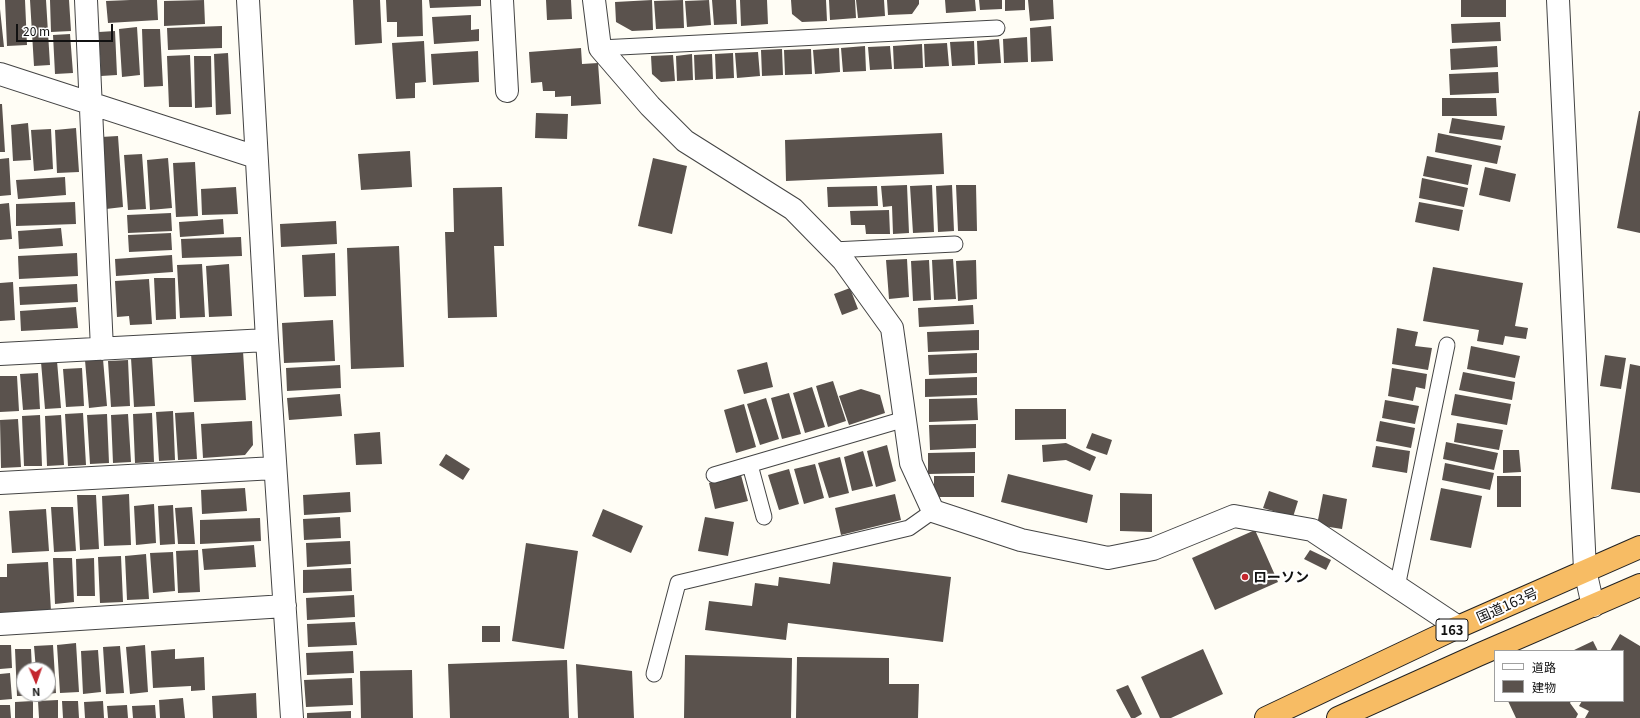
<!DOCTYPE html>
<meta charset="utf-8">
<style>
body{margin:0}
#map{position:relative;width:1640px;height:718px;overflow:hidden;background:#fffdf5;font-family:Georgia,"Noto Sans JP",serif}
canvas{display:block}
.legend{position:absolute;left:1494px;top:650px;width:130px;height:52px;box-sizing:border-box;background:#fff;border:1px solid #a0a0a0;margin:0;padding:5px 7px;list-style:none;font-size:12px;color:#111}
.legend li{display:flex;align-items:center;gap:8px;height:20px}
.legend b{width:20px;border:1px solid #a0a0a0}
.north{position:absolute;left:16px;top:662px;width:40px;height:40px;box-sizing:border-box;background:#fff;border:1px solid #a0a0a0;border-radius:50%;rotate:178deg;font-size:11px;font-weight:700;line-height:16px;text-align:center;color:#111}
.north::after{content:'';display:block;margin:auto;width:14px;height:18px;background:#c4262e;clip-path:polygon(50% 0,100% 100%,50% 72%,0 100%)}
.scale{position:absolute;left:16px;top:24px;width:97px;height:18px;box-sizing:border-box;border:2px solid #111;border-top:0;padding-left:5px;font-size:12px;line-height:14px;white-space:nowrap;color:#111;-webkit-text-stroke:3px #fff;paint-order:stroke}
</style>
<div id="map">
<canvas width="1640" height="718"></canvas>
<ul class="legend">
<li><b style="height:5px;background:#fff"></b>道路</li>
<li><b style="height:11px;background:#5a524d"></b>建物</li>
</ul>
<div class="north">N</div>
<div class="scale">20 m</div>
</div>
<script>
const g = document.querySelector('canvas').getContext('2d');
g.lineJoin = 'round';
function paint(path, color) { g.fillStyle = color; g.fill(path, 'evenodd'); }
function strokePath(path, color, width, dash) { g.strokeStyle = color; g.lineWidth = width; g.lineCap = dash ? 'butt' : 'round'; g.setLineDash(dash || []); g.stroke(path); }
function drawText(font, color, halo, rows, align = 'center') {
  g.font = font + ' Georgia,"Noto Sans JP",serif'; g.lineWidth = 4; g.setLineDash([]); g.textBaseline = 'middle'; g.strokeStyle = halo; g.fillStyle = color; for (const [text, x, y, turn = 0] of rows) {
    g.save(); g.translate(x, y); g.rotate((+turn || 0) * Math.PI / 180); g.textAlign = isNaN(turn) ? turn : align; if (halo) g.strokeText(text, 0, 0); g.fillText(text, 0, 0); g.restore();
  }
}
paint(new Path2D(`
 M5 0H25L27 45 7 46Z
 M30 0H46L50 65 34 66Z
 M50 0H69L71 31 51 32Z
 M130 0H157L158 20 108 23 106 1Z
 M204 0 205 24 164 26V1Z
 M353 0H380L382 43 355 45Z
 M386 0H422L423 36 397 37V22H387Z
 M429 0H481V6L430 8Z
 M546 0H571L572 19 547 20Z
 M652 0 653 30 632 31 616 22 615 2Z
 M683 0 684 28 656 29 654 1Z
 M709 0 711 25 687 27 685 1Z
 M712 0H736L737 24 714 25Z
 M740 0H767L768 24 741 26Z
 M791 0H826L827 21 802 22 792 14Z
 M829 0H855L856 18 830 20Z
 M856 0H884L885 16 858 18Z
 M887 0H919V4L912 14 888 15Z
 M945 0H975L976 11 946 13Z
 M979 0H1002V9L980 10Z
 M1005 0H1025V10L1005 11Z
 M1028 0H1053L1054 19 1030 21Z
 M1461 0H1506V17H1461Z
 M0 9 4 47H0Z
 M471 15V30L479 29V41L434 44 432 17Z
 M1500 22 1501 41 1452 43 1451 24Z
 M222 26V48L168 50 167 28Z
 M1051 26 1053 61 1031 62 1030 28Z
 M137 27 140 75 122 77 119 29Z
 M142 29H160L163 86 144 87Z
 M115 31 117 75 101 76 99 32Z
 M70 34 73 73 55 74 53 35Z
 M1027 37 1028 62 1004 63 1003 39Z
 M999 39 1001 63 978 64 977 41Z
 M424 41 426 82 415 83V98L396 99 392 43Z
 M974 41 975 65 952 66 950 42Z
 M947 43 949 66 925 67 924 44Z
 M922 44 923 68 894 69 893 46Z
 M865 46 866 71 843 72 841 48Z
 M890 46 892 69 870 70 868 47Z
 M1497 46 1498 67 1451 70 1450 49Z
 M581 48 582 64 598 63 601 104 571 106V96L555 97V91H543L542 82 531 83 529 52Z
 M839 48 840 72 815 74 813 50Z
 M782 49 783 75 762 76 761 50Z
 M811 49 812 74 785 75 784 50Z
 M478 51 479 82 433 85 431 54Z
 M758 52 760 76 737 78 735 53Z
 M228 53 231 114 216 115 214 54Z
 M733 53 734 78 716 79 715 54Z
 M692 54 693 80 677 81 676 56Z
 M712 54 713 79 695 80 694 55Z
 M190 55 192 107H169L167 56Z
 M673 55 675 81 661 82 652 74 651 56Z
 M194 56H211L212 107 195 108Z
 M1498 72 1499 93 1450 95 1449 74Z
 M1442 98H1496L1497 116H1442Z
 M0 104H2L5 152H0Z
 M1639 111H1640V233L1617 228Z
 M536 113 568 114 567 139 535 138Z
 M1452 118 1505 126 1502 140 1449 133Z
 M28 123 31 160 13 161 11 125Z
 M76 128 79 172 57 173 55 130Z
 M51 129 53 169 34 171 31 130Z
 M942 133 944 174 786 181 785 140Z
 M1438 133 1501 146 1497 164 1435 152Z
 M118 136 123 207 106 209 101 137Z
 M410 151 412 187 361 190 358 154Z
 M142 154 146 209 128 210 124 155Z
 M1427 156 1472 165 1468 185 1423 176Z
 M9 158 11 195 0 196V159Z
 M168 158 172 208 150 210 147 160Z
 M653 158 687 166 672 234 638 226Z
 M195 162 198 216 176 217 173 163Z
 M1485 167 1516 174 1510 202 1479 195Z
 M65 177 66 195 18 199 16 180Z
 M1422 178 1468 188 1464 207 1419 198Z
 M907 185 909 233 893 234 892 206 883 207 881 186Z
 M932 185 934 232 913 233 910 186Z
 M952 185 954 231 938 232 936 186Z
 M956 185H976L977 231H958Z
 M877 186 878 206 828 207 827 187Z
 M236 187 238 214 202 215 201 189Z
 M502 187 504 246H494L497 317 448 318 445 232H454L453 188Z
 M75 202 76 224 16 226V204Z
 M1419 202 1463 210 1459 231 1415 222Z
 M9 203 12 239 0 240V204Z
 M889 210 890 234H866L865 225H851L850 211Z
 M171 213 172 231 128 233 127 215Z
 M223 219 224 234 180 237 179 222Z
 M336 221 337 244 281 247 280 224Z
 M61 228 63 246 19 249 18 231Z
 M171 233 172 250 129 252 128 235Z
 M241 237 242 256 182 258 181 239Z
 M399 246 404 367 351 369 347 248Z
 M77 253 78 276 19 279 18 256Z
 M335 253 336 296 304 297 302 255Z
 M172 255 173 272 116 276 115 259Z
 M907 259 909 297 889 299 886 260Z
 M953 259 956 299 934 300 932 260Z
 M929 260 931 300 913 301 911 261Z
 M976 260 977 299 958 301 956 261Z
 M202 264 205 317 180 318 177 265Z
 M229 264 232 316 209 317 206 266Z
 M1433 267 1523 283 1515 326 1528 328 1526 339 1505 336 1503 345 1477 341 1479 330 1423 321Z
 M154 278H175L176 319 156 320Z
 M149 279 152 324 130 325 129 316 117 317 115 281Z
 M13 282 15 320 0 321V283Z
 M77 284 78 302 20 305 19 287Z
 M850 288 858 309 842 315 834 294Z
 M973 305 974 324 919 327 918 308Z
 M76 307 78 328 21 331 20 311Z
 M333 320 335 361 284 363 282 323Z
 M1397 328 1418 332 1415 346 1432 348 1428 370 1392 364Z
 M979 330V350L928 352 927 332Z
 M1471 346 1520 356 1515 378 1467 369Z
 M243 351 246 400 194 402 191 353Z
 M977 353V373L929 375 928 355Z
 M1605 355 1626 358 1621 389 1600 386Z
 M152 357 155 406 134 407 131 358Z
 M103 359 107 406 89 408 85 360Z
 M128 360 130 406 111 407 108 361Z
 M57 361 61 408 45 409 41 362Z
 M767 362 773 387 744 394 737 370Z
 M1630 364 1640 366V493L1611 489Z
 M340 365 341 388 287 391 286 368Z
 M82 368 84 406 66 407 63 369Z
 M1392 368 1427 374 1425 389 1416 387 1413 401 1388 396Z
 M1463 372 1515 382 1512 400 1459 390Z
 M38 373 40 409 23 410 20 374Z
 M0 376H17L19 411 0 412Z
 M977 377V395L925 397V379Z
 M833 381 846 421 828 427 816 386Z
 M812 387 825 427 805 433 793 393Z
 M861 389 880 395 885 413 849 425 839 396Z
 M789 393 801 434 782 439 771 398Z
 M340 394 342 416 289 420 287 398Z
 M1455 394 1511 404 1507 425 1451 415Z
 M766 398 779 439 760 445 747 404Z
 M977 398 978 420 929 422V399Z
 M1385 400 1419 406 1415 424 1382 418Z
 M744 404 756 447 736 453 724 410Z
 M1015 409H1066V439L1015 440Z
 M173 411 175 460 159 461 156 412Z
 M194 412 197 459 178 460 175 413Z
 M83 413 86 465 68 466 65 414Z
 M152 413 154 462 135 463 133 414Z
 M107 414 109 463 90 464 87 415Z
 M128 414 131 462 113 463 111 415Z
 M40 415 42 466H24L22 416Z
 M61 415 64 465 47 466 45 416Z
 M18 419 21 467 1 468 0 420Z
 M252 421 253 445 245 455 203 458 201 424Z
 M1380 421 1415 428 1411 448 1376 441Z
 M1457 423 1503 430 1499 450 1454 442Z
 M976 424V448L930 450 929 425Z
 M380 432 382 464 356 465 354 434Z
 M1092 433 1112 440 1107 455 1086 448Z
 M1446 442 1498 453 1494 470 1443 459Z
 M1066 443 1096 457 1090 471 1066 460 1043 462 1042 445Z
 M887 445 896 481 876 487 867 451Z
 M1376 446 1410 451 1407 473 1372 467Z
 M1503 450H1519L1521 472 1503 473Z
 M863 451 873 486 852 491 844 457Z
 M975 452V473L928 474V453Z
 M446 454 470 469 463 480 439 465Z
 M840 457 849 493 829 498 818 463Z
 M1445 463 1494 473 1490 490 1442 480Z
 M815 464 824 498 804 504 794 469Z
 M789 469 799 504 779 510 768 475Z
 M1008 474 1093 495 1087 523 1001 502Z
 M741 475 748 501 715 509 709 483Z
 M934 476H974V497H934Z
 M1497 476H1521V507H1497Z
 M245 488 247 511 202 514 201 490Z
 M1441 488 1482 496 1471 548 1430 540Z
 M1269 491 1298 501 1293 517 1263 508Z
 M350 492 351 512 304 515 303 495Z
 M1120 493 1152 494V532L1120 531Z
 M129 494 131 545 104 546 102 496Z
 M895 494 901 520 841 535 835 508Z
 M1323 494 1347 499 1342 529 1317 525Z
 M77 495H96L99 549 80 550Z
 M154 504 156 543 136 545 134 506Z
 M173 505 175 544 160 545 158 506Z
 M51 507H73L76 551 54 552Z
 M192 507 195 544H178L175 508Z
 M46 509 49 551 12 553 9 511Z
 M603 509 643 526 631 553 592 536Z
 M340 517 341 538 304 540 303 519Z
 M705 517 734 522 728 556 698 551Z
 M260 518 261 541 200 544V520Z
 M1255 530 1278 582 1215 610 1192 558Z
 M350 541 351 564 307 567 306 543Z
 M526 543 578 551 564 649 512 641Z
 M254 545 256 567 204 570 202 549Z
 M198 550 200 592 178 593 176 551Z
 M1310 550 1331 560 1326 570 1304 559Z
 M173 552 175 591 153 593 150 553Z
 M146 554 149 599 127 600 125 556Z
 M121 556 123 602 100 603 98 557Z
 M53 558H72L74 602 55 604Z
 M94 558 95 596H77L76 559Z
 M48 562 51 611 0 614V577H7V564Z
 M833 562 951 577 943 642 788 623 786 640 705 630 709 601 752 606 755 583 778 586 779 577 830 584Z
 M351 568 352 591 303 593V570Z
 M354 595 355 617 307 620 306 598Z
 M355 622 357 645 308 647 307 624Z
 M482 626H500V642H482Z
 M1620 634 1640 646V718H1585L1589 711 1579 706 1582 701H1623V651H1610Z
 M1593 641 1598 651H1572Z
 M76 643 79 692 60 693 57 645Z
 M0 645H11L12 668 0 669Z
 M53 645 56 693 48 694V670H36L34 646Z
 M145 645 148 692 130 694 126 647Z
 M120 646 124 693 106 694 103 647Z
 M15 649H31L32 670H24V694H33V696H17Z
 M175 649V659L204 657 205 690 191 691V686L153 688 151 651Z
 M1203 649 1223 694 1171 718H1160L1141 677Z
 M98 650 101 692 83 694 81 651Z
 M353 651 354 673 307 675 306 653Z
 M685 655 792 658 791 718H684Z
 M797 657 889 658V684H919L918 718H796Z
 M567 660 569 718H450L448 664Z
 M576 664 632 671 634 718H578Z
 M412 670 413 718H361L360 671Z
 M10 673 12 699 0 700V674Z
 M352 678 353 705 306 707 304 680Z
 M1128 685 1142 714 1135 718H1131L1116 690Z
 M256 693 257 718H213L212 696Z
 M183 698 185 718H160L159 700Z
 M58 700V718H39L38 701Z
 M33 701V718H15V702Z
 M62 701H78L79 718H63Z
 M103 701 104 718H85L84 702Z
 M1508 701H1571L1570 703 1578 714 1576 718H1516Z
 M0 705H10L11 718H0Z
 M127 705 128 718H108L107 706Z
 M155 705 156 718H133L132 706Z
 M351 711V718H307V713Z`), '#5a524d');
const service = new Path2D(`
 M600 48 997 28
 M833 250 955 244
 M750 465 764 517
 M714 475 905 419
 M1397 587 1447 345
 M654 674 678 583 909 528 933 511`);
const minor = new Path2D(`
 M86 0 102 349
 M248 0 267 340 292 718
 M502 0 507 91
 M594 0 600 48 650 106 685 141 793 209 843 260 892 328 911 463 933 511 1021 540 1108 558 1153 549 1234 516 1312 530 1458 627
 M0 74 256 157
 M0 354 267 340
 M0 483 275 468
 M0 624 285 606`);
const tertiary = new Path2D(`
 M1558 0 1585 570 1593 606`);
const trunk = new Path2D(`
 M1266 718 1458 627 1640 547
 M1338 718 1478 655 1640 585`);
strokePath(service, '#444', 17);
strokePath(minor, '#444', 24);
strokePath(tertiary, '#444', 24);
strokePath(trunk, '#222', 24);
strokePath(service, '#fff', 15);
strokePath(minor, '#fff', 22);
strokePath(tertiary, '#fff', 22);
strokePath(trunk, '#f7bc64', 22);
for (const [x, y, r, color] of [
 [1245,577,4,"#c4262e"]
]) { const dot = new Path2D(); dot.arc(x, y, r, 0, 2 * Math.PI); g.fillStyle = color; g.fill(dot); strokePath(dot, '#fff', 1.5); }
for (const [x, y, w] of [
 [1452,630,32]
]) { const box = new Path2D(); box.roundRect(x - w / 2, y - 11, w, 22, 3); g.fillStyle = '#fff'; g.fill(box); strokePath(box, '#111', 1); }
drawText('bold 13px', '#111', null, [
 ["163",1452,630]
]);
drawText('bold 14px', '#111', '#fff', [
 ["ローソン",1253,577]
], 'left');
drawText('14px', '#111', '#fff', [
 ["国道163号",1507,605,-24]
]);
</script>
